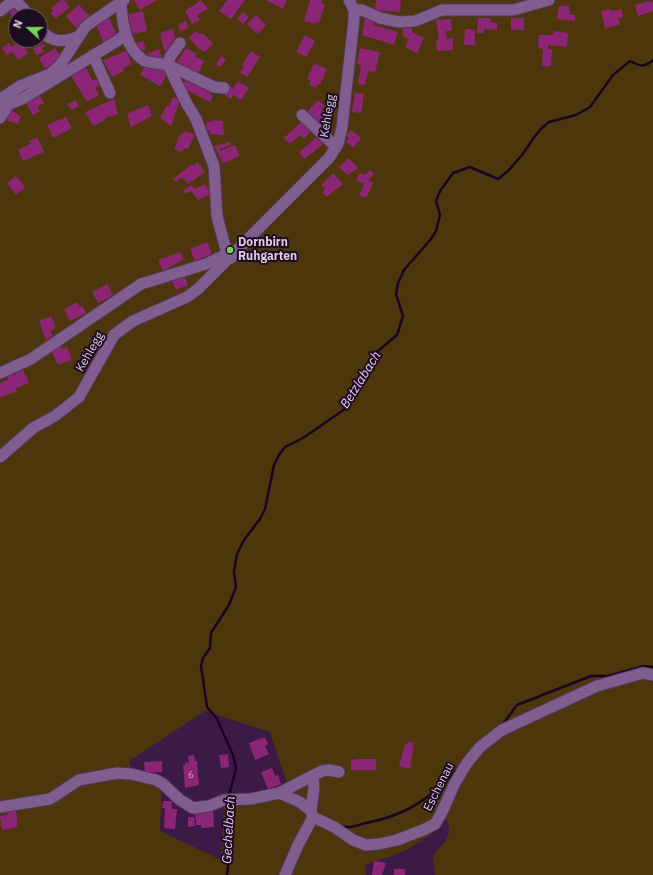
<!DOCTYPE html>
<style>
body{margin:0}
#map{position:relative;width:653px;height:875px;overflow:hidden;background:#3c1a46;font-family:"IBM Plex Sans",sans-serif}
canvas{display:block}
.north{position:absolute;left:8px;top:8px;width:40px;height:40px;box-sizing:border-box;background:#1b0c20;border:1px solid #69586f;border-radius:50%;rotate:291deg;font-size:11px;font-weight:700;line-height:16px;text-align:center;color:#dfcbe6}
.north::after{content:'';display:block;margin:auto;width:14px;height:18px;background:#7ad157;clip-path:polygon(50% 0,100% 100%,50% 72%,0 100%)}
</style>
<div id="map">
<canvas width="653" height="875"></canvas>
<div class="north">N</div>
</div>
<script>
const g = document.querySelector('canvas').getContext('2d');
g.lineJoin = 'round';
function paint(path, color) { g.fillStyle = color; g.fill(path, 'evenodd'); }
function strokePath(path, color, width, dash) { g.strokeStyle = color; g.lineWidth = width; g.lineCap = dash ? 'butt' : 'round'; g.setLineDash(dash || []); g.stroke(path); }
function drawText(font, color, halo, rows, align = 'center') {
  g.font = font + ' "IBM Plex Sans",sans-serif'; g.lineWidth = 4; g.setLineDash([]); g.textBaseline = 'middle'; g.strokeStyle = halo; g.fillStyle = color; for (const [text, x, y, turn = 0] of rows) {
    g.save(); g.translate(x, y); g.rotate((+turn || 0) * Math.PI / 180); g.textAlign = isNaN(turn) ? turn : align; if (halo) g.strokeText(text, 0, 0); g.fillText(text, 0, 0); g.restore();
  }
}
paint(new Path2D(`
 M0 0H653V673C622 679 583 681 557 701L645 677 653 680V875H435L433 856C446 839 455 836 444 814L435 827 438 829C424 839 407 851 392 856 382 859 374 861 365 865L366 875H0ZM16 16H40V40H16ZM205 711 270 732 289 789 225 802 221 860 160 831 162 785 131 776 129 761Z`), '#4d360b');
strokePath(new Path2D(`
 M503 724 517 705 591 676H608L644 666 653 667
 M229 796 236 768 233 755 217 719 207 707 201 666 203 658 210 648 211 633 229 605 236 587 234 571 237 554 244 540 260 519 265 509 274 465 279 455 285 447 303 438 345 409 352 400 363 374 378 351 397 335 403 316 396 294 398 283 404 270 431 239 436 231 440 215 436 201 440 191 453 173 470 167 498 179 508 171 522 155 535 136 543 127 549 122 576 115 590 107 613 75 630 61C640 66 644 68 653 60
 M342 826C351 829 357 825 366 823 408 815 431 798 459 767
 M227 875 229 859V803`), '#1b0422', 2.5);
paint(new Path2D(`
 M61 0H64L70 7 55 19 51 13 53 11 51 8Z
 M134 0H157L140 10Z
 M201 0 208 9 197 15 200 20 192 24 185 11Z
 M227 0H245L231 19 219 11Z
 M266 0H287L283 9Z
 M310 0H322L321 3 325 4 322 13 319 12 322 14 319 23 316 22V24L304 21Z
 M376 0H401L400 12 375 10Z
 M650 1 653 2V11L638 16 635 5Z
 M79 5 91 17 76 28 66 16Z
 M18 6 26 16H16V23L9 12Z
 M559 6H569L570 15H575V21L557 19Z
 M611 9V11L621 9 623 17 618 18 620 25 605 28 601 11Z
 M143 11 147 31 132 34 127 15Z
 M243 12 249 17 243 24 237 19Z
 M256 15 266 25 258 34 247 24Z
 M108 16 118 37 104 44 95 22Z
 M365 18 372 20 374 25 398 32 394 45 362 35Z
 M478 18H491V23H497V30L484 29V33H477Z
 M511 18H524V30H511Z
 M451 19 452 31H446L447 39 453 38V50L437 51 436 40 439 39 436 20Z
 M186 21 188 28 180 31 178 25Z
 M403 28H412V32L424 38 417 53 405 47 409 39 403 37Z
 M173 29 176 41 170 43 171 49 164 51 160 33Z
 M465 29 475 30V45H464Z
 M195 31 199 34 202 33 213 43 205 52 198 48 189 38Z
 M555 31 568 33 567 47 548 45V49H552L551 66H542L543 49 538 48 539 35H552Z
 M305 35 315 41 306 57 296 52Z
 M32 40H41L42 44 34 46Z
 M21 41 28 53 18 60 13 52 6 55 2 48 9 43 11 47Z
 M143 41 146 49 140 51 136 43Z
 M45 44 46 46 42 48 44 52 36 55 33 48Z
 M55 48 61 57 45 69 39 58Z
 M186 48 197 54 195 56 204 61 198 74 177 62Z
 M360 48 380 52 375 72 368 71 365 85 358 84 361 65 357 64Z
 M159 49 162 58 157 60 147 57 146 54Z
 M126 51 132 64 123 68 124 71 112 77 103 60Z
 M251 51 260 57 247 77 240 72 244 66 242 65Z
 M221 56 226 59 220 67 216 64Z
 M147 63 166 71 164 74 167 75 160 86 140 75Z
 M314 64 327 69 320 85 318 84 316 88 309 85 311 81 307 79Z
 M85 66 93 81 96 79 100 85 95 88 99 95 87 102 70 74Z
 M185 81 195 84 197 82 212 88 209 94 213 96 210 102 185 89 186 87 183 85Z
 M238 81 249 88 241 100 233 95 231 99 224 95 230 86 233 89Z
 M38 93 44 103 37 107 40 111 33 115 25 101Z
 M355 93 364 94 361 113 352 112Z
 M173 97 180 100 171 126 160 118 167 105 169 106Z
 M114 99 118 114 105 118V120L93 126 85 112Z
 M75 100 79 106 72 110 68 104Z
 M318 100 325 106 321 109 327 114 325 117 327 119 323 124 320 122 319 124 307 112Z
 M148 105 152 116 131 127 127 114Z
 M10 109 21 117 17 124 4 119Z
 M66 117 72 128 53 138 47 125Z
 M212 120 223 121 224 135 210 134V130H206L207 121 212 122Z
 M301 122 310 132 304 139 300 135 290 144 284 138Z
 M351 130 361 138 353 148 346 142 349 138 346 136Z
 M184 131 195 135 188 149 184 148 182 152 174 149 180 134 182 135Z
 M37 137 44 152 23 161 18 150 31 144 29 141Z
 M316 137 323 144 305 159 299 153Z
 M230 142 231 145 220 149V151L235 145 240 156 223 163 214 146Z
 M349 158 358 168 347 175 339 167Z
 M197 162 205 172 188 184 182 177 176 182 173 179 192 164 193 166Z
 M370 170 374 174 368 180 373 183 366 198 359 195 364 184 356 180 360 173 365 175Z
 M333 173 343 184 326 197 322 192 325 189 321 185Z
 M16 176 25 187 16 195 7 183Z
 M205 184 211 194 198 200 191 191 185 194 183 190 192 185 194 189Z
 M207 242 212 254 195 261 190 249Z
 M180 252 184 259 163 271 158 260Z
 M184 276 188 285 176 290 172 281Z
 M107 284 113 295 98 303 92 292Z
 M77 302 80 307 82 306 86 313 70 321 64 309Z
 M51 316 56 328 50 331 53 336 46 340 39 321Z
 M61 345 62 349 67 347 72 359 58 365 51 350Z
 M23 370 29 383 16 388 17 391 0 398V383L9 379 7 376Z
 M265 737 268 744 265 746 269 754 255 760 249 743Z
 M408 742 414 743 410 769 399 766 405 744 407 745Z
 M228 754 229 767 221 768 219 755Z
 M194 755 195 761H197L199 785 185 788 183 765H185V763L189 762 188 756Z
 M357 759H376V770H351V760Z
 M162 761V772L145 773 144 762Z
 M272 768 275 776 278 775 281 784 268 789 261 772Z
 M163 801H172V809H177L175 829 164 828 165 808H162Z
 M16 810 18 827 2 830 0 816 8 815 7 812Z
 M213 811 214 827 201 828V825H196L195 813Z
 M188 817H194L195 826 188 827Z
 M374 861 386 863 382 875H372Z
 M394 869H405V875H394Z`), '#8d2577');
const minor = new Path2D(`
 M121 2C122 21 125 48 143 60 150 64 160 63 168 65L187 104 196 119 214 166 217 216 227 254 231 258
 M354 10H362L380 18 399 22 415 21 442 10H513L549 0
 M0 11 9 4 17 2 30 16
 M40 29C51 43 64 43 79 36
 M180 43 170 57 168 65 214 87 224 88
 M93 55 110 93
 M0 99 22 85 50 74 60 65 86 26 124 0
 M0 105 9 104 22 99 117 41 125 35
 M302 115 336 147
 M0 118 9 104
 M0 373 31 359 141 284 206 264 227 254
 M0 457 33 428 55 416 79 397 114 335 133 321 187 297 198 289 329 158 338 144 342 127 354 20V10L349 0
 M279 793 322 771 329 770 339 772
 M0 807 50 799 79 780 117 773 131 774 156 780 163 784 180 800 193 808 209 806 224 800 251 799 279 793 300 802 311 811 313 817
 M311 811 314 787 313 776
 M313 817 334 827 353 840 366 845 379 844 397 840 423 830 435 824 441 814 455 783 467 763 480 747 502 730 597 686 643 673 653 675
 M285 875 298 845 313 817`);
strokePath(minor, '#53365c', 13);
strokePath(minor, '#815c8e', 11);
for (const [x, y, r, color] of [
 [230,250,4,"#7ad157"]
]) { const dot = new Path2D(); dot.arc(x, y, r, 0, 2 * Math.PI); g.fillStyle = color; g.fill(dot); strokePath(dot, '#1b0c20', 1.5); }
drawText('10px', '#caa2ca', null, [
 ["6",191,775]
]);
drawText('12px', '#dfcbe6', '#1b0c20', [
 ["Kehlegg",328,116,-80],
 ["Kehlegg",90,352,-60],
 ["Eschenau",439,787,-63]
]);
drawText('bold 12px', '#dfcbe6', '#1b0c20', [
 ["Dornbirn",238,243],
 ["Ruhgarten",238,257]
], 'left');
drawText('italic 13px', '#edc8fa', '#1b0c20', [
 ["Betzlabach",361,380,-58],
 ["Gechelbach",229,830,-87]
]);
</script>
